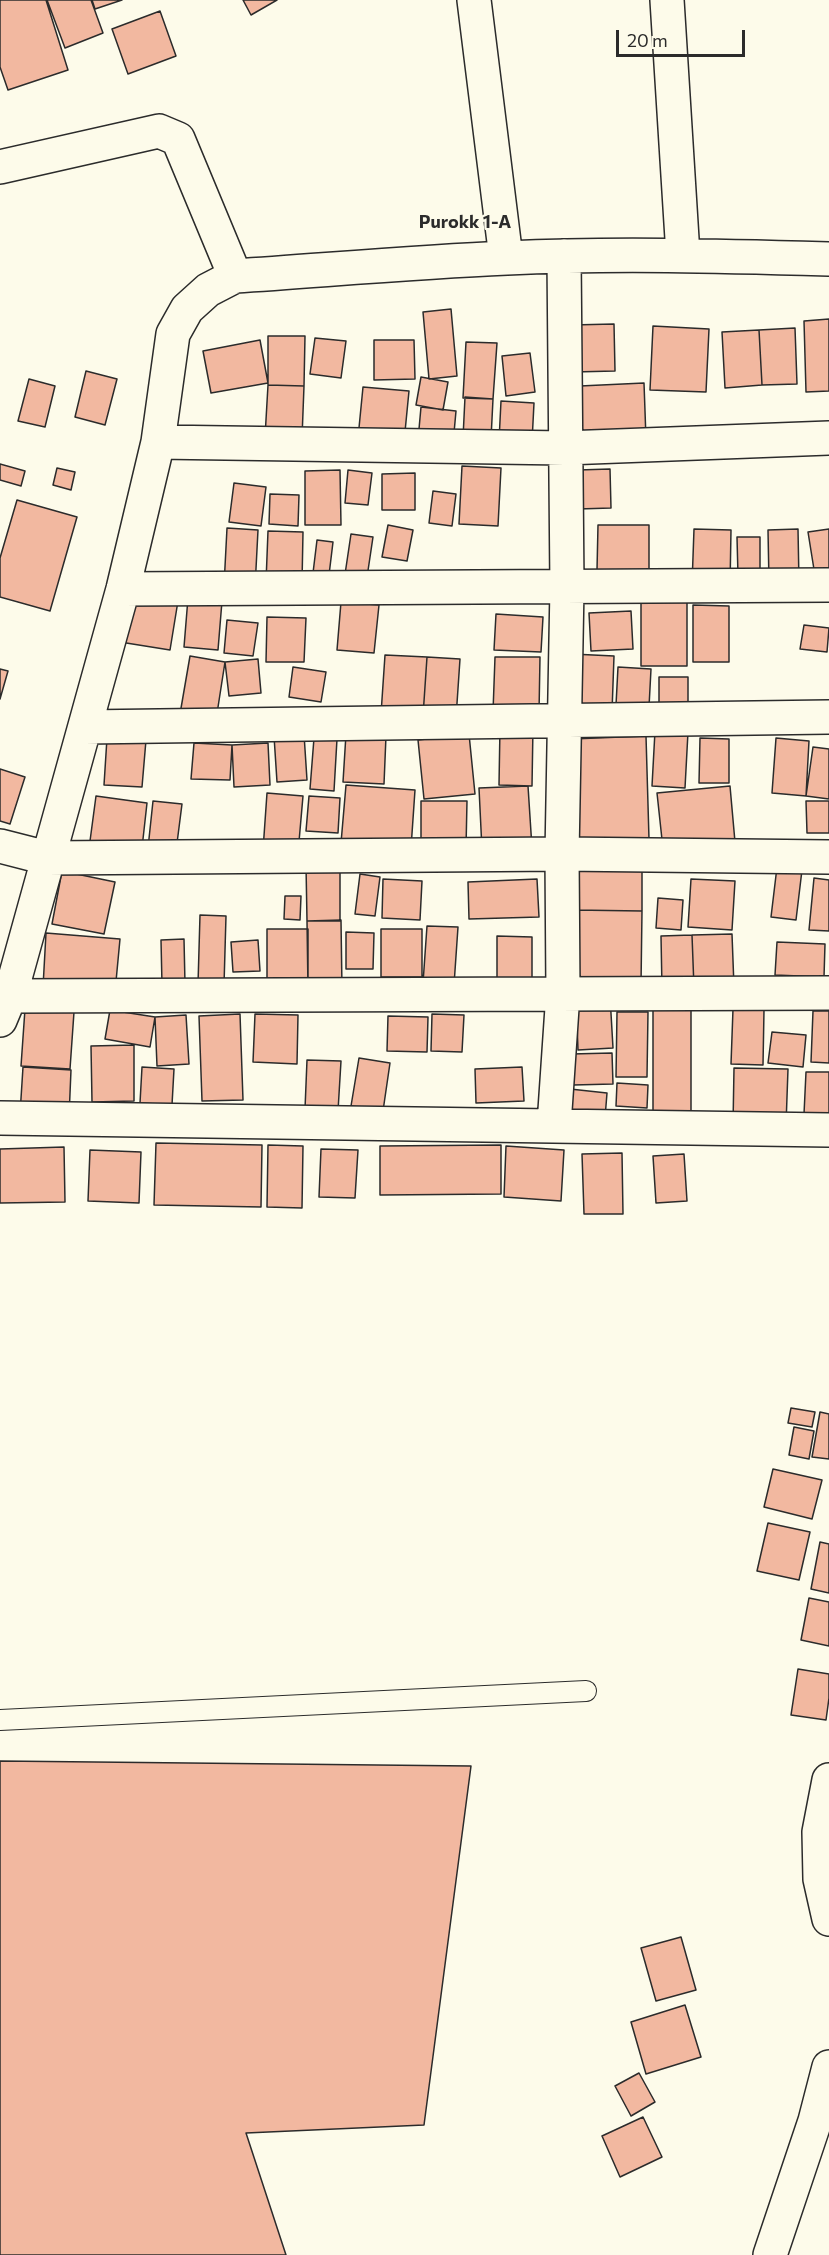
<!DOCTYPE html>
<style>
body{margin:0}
#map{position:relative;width:829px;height:2255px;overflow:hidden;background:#fdfbea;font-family:Commissioner,sans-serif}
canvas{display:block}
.scale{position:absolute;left:616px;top:30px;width:129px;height:27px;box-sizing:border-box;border:3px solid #2b2b2b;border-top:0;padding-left:8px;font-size:18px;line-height:21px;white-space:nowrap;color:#2b2b2b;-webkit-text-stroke:4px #fdfbea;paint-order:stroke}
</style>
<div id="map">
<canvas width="829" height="2255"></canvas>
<div class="scale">20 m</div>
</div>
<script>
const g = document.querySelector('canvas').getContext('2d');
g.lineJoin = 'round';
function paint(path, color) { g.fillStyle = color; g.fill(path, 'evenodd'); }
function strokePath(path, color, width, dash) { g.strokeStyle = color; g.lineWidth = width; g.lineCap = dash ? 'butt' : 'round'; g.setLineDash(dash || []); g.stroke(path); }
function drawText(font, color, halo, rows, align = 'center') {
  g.font = font + ' Commissioner,sans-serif'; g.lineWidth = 4.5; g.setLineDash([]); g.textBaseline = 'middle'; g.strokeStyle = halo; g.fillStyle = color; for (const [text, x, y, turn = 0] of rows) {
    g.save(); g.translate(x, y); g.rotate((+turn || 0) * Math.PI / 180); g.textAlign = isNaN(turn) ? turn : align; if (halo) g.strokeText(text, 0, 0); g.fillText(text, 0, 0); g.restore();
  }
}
const building = new Path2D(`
 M0 0H46L68 70 8 90 0 67Z
 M47 0H91L103 33 65 48Z
 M92 0H122L95 9Z
 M243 0H277L251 15Z
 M160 11 176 56 128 74 112 29Z
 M451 309 457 376 429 379 423 312Z
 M829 319V391L806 392 804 321Z
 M614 324 615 371 573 372 571 325Z
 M653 326 709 329 706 392 650 390Z
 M795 328 797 384 762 385 759 330Z
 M759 330 762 385 725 388 722 332Z
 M268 336H305L304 386 268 385Z
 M315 338 346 341 341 378 310 374Z
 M260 340 268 383 211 393 203 351Z
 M374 340H414L415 379 374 380Z
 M466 342 497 343 493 399 463 398Z
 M530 353 535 392 506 396 502 356Z
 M86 371 117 379 105 425 75 417Z
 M421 377 448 382 443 410 416 405Z
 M29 379 55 386 45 427 18 421Z
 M644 383 646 439 583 442 580 386Z
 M268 385 304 386 302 438 265 437Z
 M363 387 409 391 404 442 358 438Z
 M465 397 493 399 491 439 463 438Z
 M501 401 534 403 532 442 499 441Z
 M421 407 456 411 453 444 418 440Z
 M0 464 25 471 21 486 0 480Z
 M462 466 501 468 498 526 459 524Z
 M57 468 75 472 71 490 53 485Z
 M610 469 611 508 578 509V470Z
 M340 470 341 525H305V471Z
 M348 470 372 473 368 505 345 503Z
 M415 473V510H382V474Z
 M234 483 266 487 261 526 229 522Z
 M433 491 456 494 452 526 429 523Z
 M270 494 299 495 298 526 269 524Z
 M17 500 77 517 50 611 0 597V558Z
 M388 525 413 530 407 561 382 557Z
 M598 525H649V571L597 570Z
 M227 528 258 530 255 588 224 586Z
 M694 529 731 530 730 586 692 585Z
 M798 529 799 583H769L768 530Z
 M829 529V579L816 582 808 532Z
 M268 531 303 532 302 583 266 582Z
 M351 534 373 537 366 584 344 581Z
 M737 537H760V575L738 576Z
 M317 540 333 542 329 575 313 573Z
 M128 593 178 601 170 650 120 642Z
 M687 596V666H641V597Z
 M188 598 222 601 218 650 184 647Z
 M341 602 379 605 374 653 337 650Z
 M693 605 729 606V662H693Z
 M631 611 633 649 591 651 589 613Z
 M496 614 543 617 541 652 494 650Z
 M267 617 306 618 304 662H266Z
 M227 620 258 623 253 656 224 653Z
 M804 625 829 628 827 652 800 649Z
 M572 654 614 656 612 712 569 711Z
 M385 655 427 657 423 716 381 714Z
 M190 656 225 662 216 720 180 714Z
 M427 657 460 659 456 718 423 716Z
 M495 657H540L539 713 493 712Z
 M258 659 261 693 229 696 225 662Z
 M293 667 326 672 321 702 289 697Z
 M618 667 651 669 649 707 616 705Z
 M0 669 8 671 0 699Z
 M659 677H688V717H659Z
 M500 727H533L532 786 499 785Z
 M655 731 688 732 685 788 652 786Z
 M304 734 307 780 277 782 274 736Z
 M346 734 386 736 384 784 343 782Z
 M469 734 475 794 424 799 418 740Z
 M646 736 649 839 576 842 572 739Z
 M107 738 146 740 142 787 104 785Z
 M314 738 337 739 334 791 310 789Z
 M700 738 729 739V783H699Z
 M776 738 809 741 806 796 772 793Z
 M194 743 232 745 230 780 191 779Z
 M268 743 270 785 234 787 232 745Z
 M813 747 829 749V799L806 796Z
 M0 769 25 777 10 824 0 821Z
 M346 785 415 790 411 848 341 843Z
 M528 786 532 848 482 850 479 788Z
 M730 786 735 842 663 849 657 793Z
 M267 793 303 796 298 853 263 850Z
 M96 796 147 803 142 848 90 841Z
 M309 796 340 798 338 833 306 831Z
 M153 801 182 804 176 851 148 848Z
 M421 801H467L466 848H421Z
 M806 801H829V833H807Z
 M574 864 642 865V911L574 910Z
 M306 865H340V921H307Z
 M777 867 802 870 796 920 771 917Z
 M62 871 115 882 104 934 52 924Z
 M360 874 380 877 375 916 355 914Z
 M814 878 829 880V931L809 930Z
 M383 879 422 881 420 920 382 918Z
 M537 879 539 917 469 919 468 882Z
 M691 879 735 881 732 930 688 927Z
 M285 896H301L300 920 284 919Z
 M658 898 683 900 681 930 656 928Z
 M574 910 642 911 641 985 573 984Z
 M200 915 226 916 224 985 198 984Z
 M341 920 342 989H308L307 921Z
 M427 926 458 927 454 985 423 983Z
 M267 929H308V989H267Z
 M381 929H422V977H381Z
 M346 932 374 933 373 969H346Z
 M46 933 120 939 115 992 43 987Z
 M732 934 734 987 694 988 692 935Z
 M692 935 694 988 662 989 661 936Z
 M497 936 532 937V986L497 987Z
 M184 939 185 984 162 985 161 940Z
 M258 940 260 971 233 972 231 942Z
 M777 942 825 944 824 977 775 975Z
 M610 996 613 1048 578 1050 576 998Z
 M653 996H691V1116L653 1115Z
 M25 1009 74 1012 70 1069 21 1066Z
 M733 1009 764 1010 763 1065 731 1064Z
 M110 1010 155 1017 150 1047 105 1039Z
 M813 1011H829V1063L811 1062Z
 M617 1012H648L647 1077H616Z
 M240 1014 243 1100 202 1101 199 1016Z
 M255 1014 298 1015 297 1064 253 1062Z
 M432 1014 464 1015 462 1052 431 1051Z
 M186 1015 189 1064 157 1066 155 1017Z
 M388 1016 428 1017 427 1052 387 1051Z
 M772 1032 806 1035 803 1067 768 1063Z
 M134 1045V1101L92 1102 91 1046Z
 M612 1053 613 1084 573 1085 571 1054Z
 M359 1058 390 1063 383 1111 351 1106Z
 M307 1060 341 1061 338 1111 305 1109Z
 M23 1067 71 1070 69 1117 20 1114Z
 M142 1067 174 1069 172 1105 140 1103Z
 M522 1067 524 1101 476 1103 475 1069Z
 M734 1068 788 1069 786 1125H733Z
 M806 1072H829V1115L804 1114Z
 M617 1083 648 1085 647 1108 616 1106Z
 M570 1089 607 1093 605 1118 568 1114Z
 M156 1143 262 1145 261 1207 154 1205Z
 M268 1145 303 1146 302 1208 267 1207Z
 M501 1145V1194L380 1195V1146Z
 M506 1146 564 1150 561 1201 504 1197Z
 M64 1147 65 1202 0 1203V1149Z
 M321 1149 358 1150 355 1198 319 1197Z
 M90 1150 141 1152 139 1203 88 1201Z
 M622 1153 623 1214H584L582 1154Z
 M684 1154 687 1201 656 1203 653 1156Z
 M791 1408 815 1412 812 1427 788 1423Z
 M820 1412 829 1414V1459L812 1457Z
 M794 1427 814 1431 809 1459 789 1455Z
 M773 1469 822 1480 812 1519 764 1507Z
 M768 1523 810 1532 799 1580 757 1571Z
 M820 1542 829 1544V1593L811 1589Z
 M809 1598 829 1602V1646L801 1640Z
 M798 1669 829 1674V1698L826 1720 791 1715Z
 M0 1761 471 1766 424 2125 246 2133 286 2255H0Z
 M681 1937 696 1990 656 2001 641 1948Z
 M685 2005 701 2057 646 2074 631 2022Z
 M639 2073 655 2102 631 2116 615 2086Z
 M643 2117 662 2157 620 2177 602 2136Z`);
paint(building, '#f2b8a0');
strokePath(building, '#2b2b2b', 1.5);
const service = new Path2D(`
 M0 1720 586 1691`);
const minor = new Path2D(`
 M474 0 506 258
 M667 0 683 255
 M0 167 159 131 178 139 235 276
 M158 442 565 448 829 438
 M123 589 829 585
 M85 727 829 717
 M0 846 47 858 562 854 829 857
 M10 996 829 993
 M0 1020 10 996 123 589 158 442 173 334 187 309 208 290 235 276C326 270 416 262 507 258 614 253 722 256 829 259
 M0 1118 829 1130
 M554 1125 563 993 562 854 567 587 564 256
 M829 1780 819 1832 820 1879 829 1919
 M770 2255 815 2121 829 2067`);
strokePath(service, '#2b2b2b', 22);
strokePath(minor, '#2b2b2b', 36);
strokePath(service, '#fdfbea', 20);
strokePath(minor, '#fdfbea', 33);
drawText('bold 18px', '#2b2b2b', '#fdfbea', [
 ["Purokk 1-A",465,222]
]);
</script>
